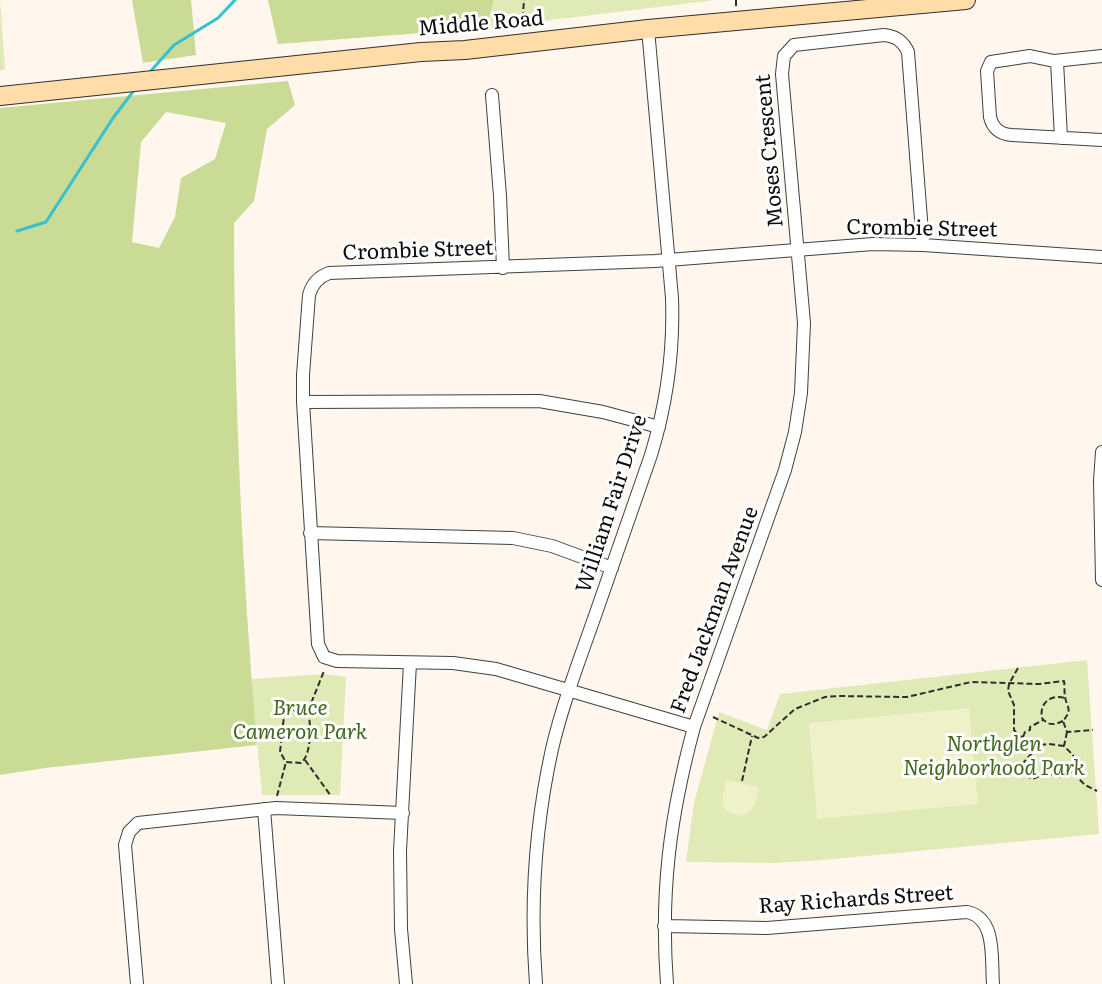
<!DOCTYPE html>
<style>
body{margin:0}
canvas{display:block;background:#fff6ed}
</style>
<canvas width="1102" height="984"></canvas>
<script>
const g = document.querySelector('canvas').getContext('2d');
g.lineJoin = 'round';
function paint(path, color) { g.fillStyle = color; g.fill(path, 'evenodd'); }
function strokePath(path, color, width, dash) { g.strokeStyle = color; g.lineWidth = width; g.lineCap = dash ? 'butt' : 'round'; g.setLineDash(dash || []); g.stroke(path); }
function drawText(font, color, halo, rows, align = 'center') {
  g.font = font + ' Literata,serif'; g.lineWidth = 6; g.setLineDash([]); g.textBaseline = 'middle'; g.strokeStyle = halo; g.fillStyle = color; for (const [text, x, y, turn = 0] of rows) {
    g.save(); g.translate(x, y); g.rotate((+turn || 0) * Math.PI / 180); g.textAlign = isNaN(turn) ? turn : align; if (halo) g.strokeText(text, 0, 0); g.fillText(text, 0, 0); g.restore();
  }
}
paint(new Path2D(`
 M0 0 5 69 0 71Z
 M494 0H715L486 28Z
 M1087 660 1099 834 823 860 776 863 686 862 694 803 719 712 767 730 780 694Z
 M325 674 346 677 340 795H262L251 679Z`), '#e0eab6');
paint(new Path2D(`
 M132 0H191L196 55 143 63Z
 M268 0H494L486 28 278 44Z
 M288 81 295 105 267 129 254 201 234 223C234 397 242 571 257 745L45 768 0 775V108ZM166 112 226 123 215 159 181 178 175 217 159 248 132 242 141 142Z`), '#c9db95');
paint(new Path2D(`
 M969 708 978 804 817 819 809 723Z
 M726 780 759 787 755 804 748 813 739 816 725 811 722 801Z`), '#eff1c8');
strokePath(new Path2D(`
 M149 73 174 45 218 18 235 0
 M17 231 46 222 113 118 135 89`), '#36c0d0', 3);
const street = new Path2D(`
 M1102 56 1054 61 1030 56 991 62 987 71 990 117C993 129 1000 134 1012 135L1102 140
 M1057 61 1061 138
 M492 95 500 196 503 268
 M303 402 539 401 603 412 659 427
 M1102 452 1100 481 1102 580
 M310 533 513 538 552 546 612 568
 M694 727 496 669 453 663 337 661 324 657 318 644 303 402V375L309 295C312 284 318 277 329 273L655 261 873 244 923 245 1102 257
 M264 809 278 984
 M664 926 767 928 967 912C997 918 991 960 993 984
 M137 984 125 845 129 832 138 823 276 808 403 813
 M406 984 401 929 400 851 410 663
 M536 984C530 905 535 826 552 749 563 702 581 656 597 610 615 559 633 507 651 455 667 403 674 353 672 298L648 29
 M667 984C660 892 670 816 694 727L785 470 795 432 801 393 804 323 782 74 784 56 794 45 884 35C896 36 903 41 908 52L923 245`);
const secondary = new Path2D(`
 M0 96 421 52 465 50 648 29 966 0`);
strokePath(street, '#404040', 14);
strokePath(secondary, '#2f2f2f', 20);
strokePath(new Path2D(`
 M736 0V7
 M522 27 524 0
 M1018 668 1009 684 1008 691 1014 705V730L1019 736 1023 737 1026 741 1030 742 1036 748
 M308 711C311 724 312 754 301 763L286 762 280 752 284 716 286 712 290 710 308 711 324 671
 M713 717 758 738 764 737 795 709 825 697 838 696 907 697 971 682 1039 684 1064 681C1065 686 1064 692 1065 697 1067 708 1073 709 1063 721L1067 732 1093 730
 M1063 721C1055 725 1048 726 1042 718 1039 703 1051 694 1065 698
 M1067 732 1064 746 1073 755V770L1079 779 1085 785 1097 791
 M1023 737 1025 732 1030 730V727L1043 720
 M1064 746 1049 744 1039 745 1023 763V774L1032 779C1037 778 1041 774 1046 774 1059 774 1062 783 1073 770
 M305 760 331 796
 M742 781 752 736
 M277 796 286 762`), '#2f2f2f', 2, [6, 3]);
strokePath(street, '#fff', 12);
strokePath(secondary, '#ffdca8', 18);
drawText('21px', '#0d0d0d', '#fff', [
 ["Middle Road",481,24,-5],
 ["Moses Crescent",770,151,-95],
 ["Crombie Street",922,229,1],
 ["Crombie Street",418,251,-2],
 ["William Fair Drive",612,504,-72],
 ["Fred Jackman Avenue",715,610,-70],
 ["Ray Richards Street",856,900,-4]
]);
drawText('italic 21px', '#41671c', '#fff', [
 ["Bruce",300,709],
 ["Cameron Park",300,733],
 ["Northglen",994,745],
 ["Neighborhood Park",994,769]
]);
</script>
